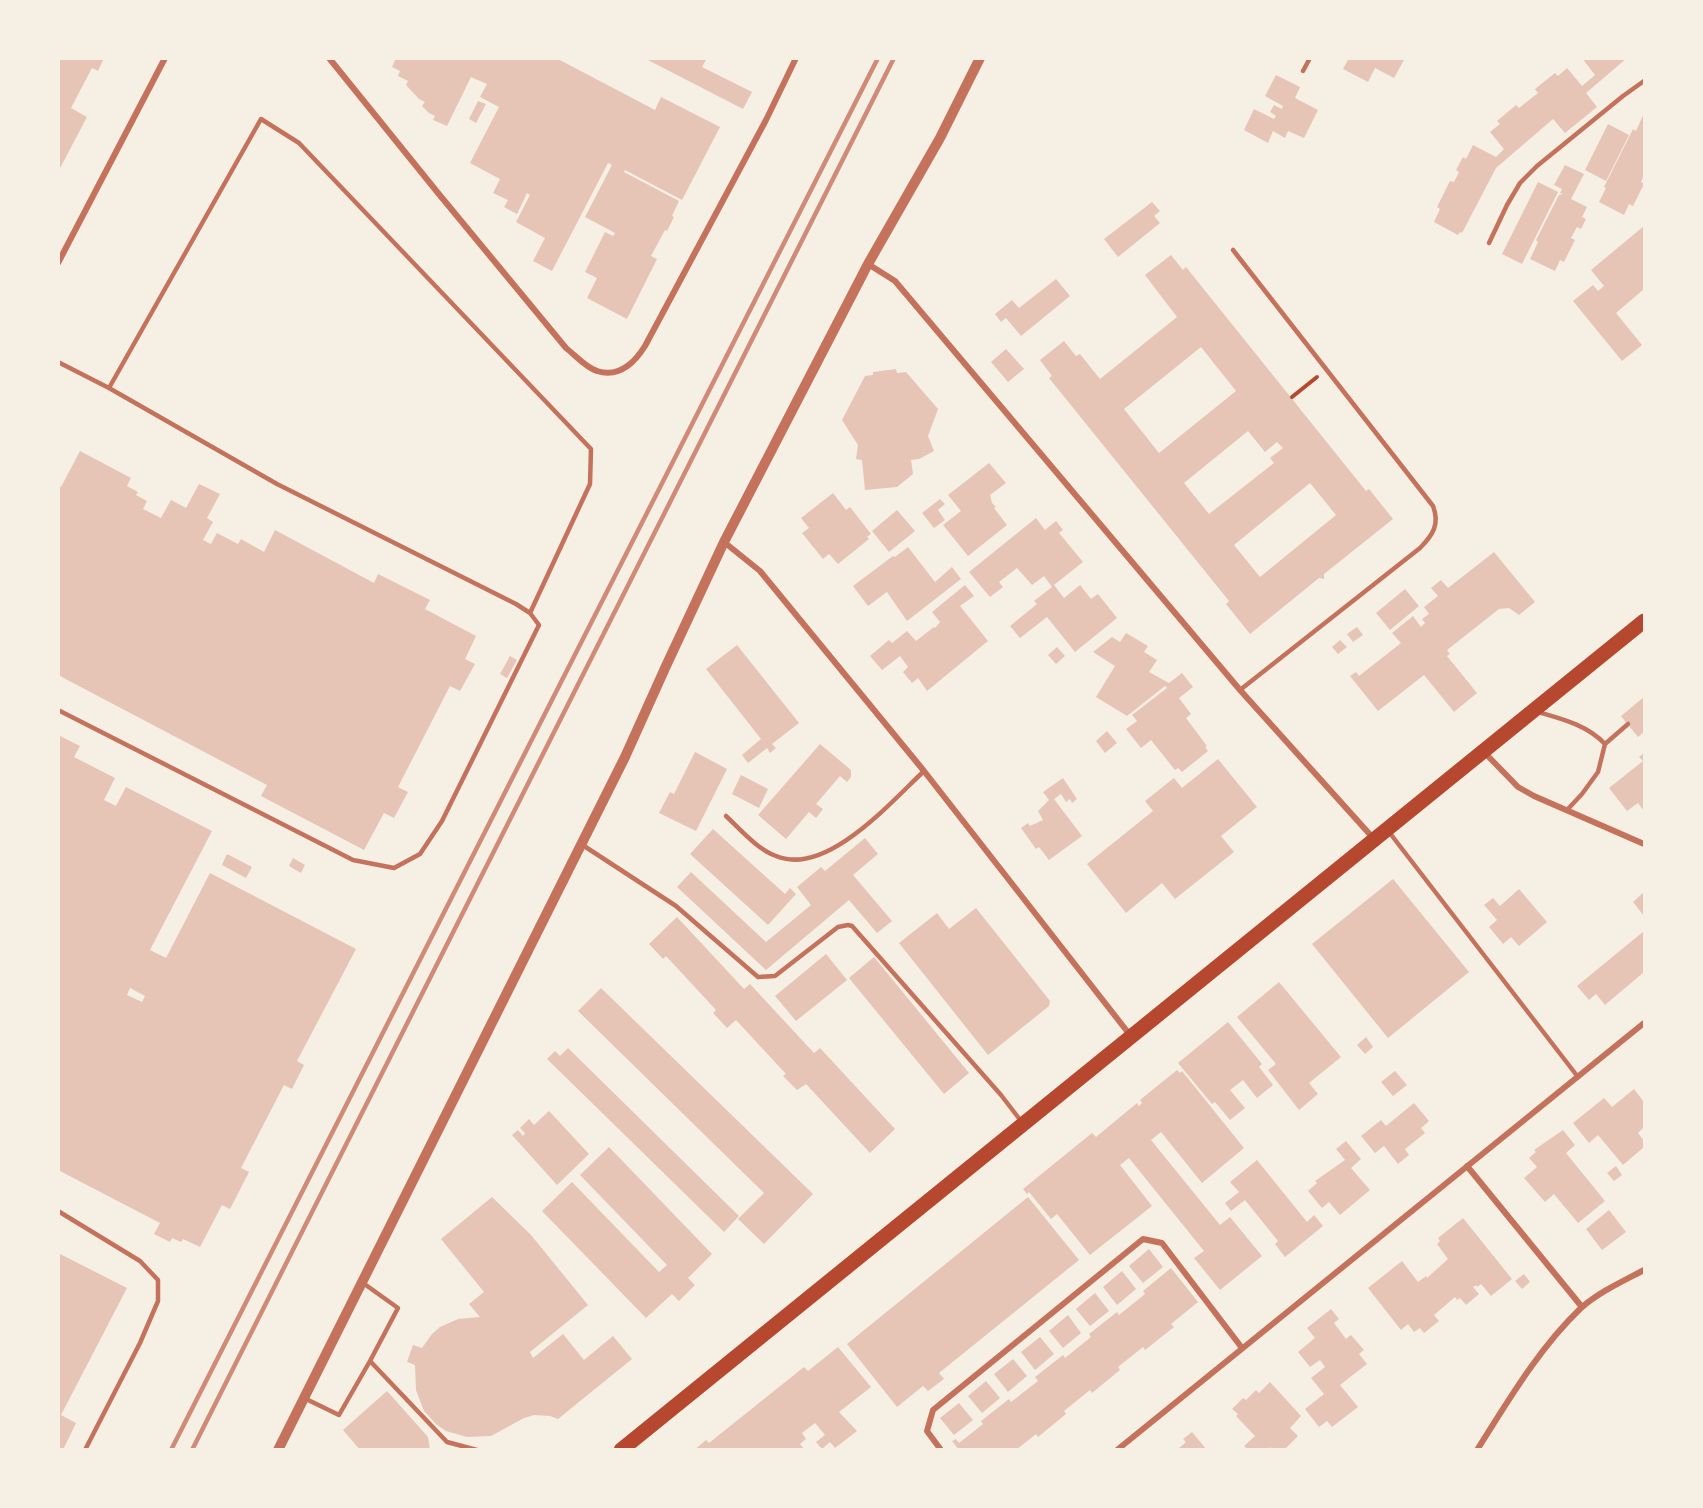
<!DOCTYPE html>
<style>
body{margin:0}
#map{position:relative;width:1703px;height:1508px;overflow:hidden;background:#f6efe4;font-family:"Work Sans",sans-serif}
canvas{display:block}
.frame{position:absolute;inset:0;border:60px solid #f6efe4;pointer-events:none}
</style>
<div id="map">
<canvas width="1703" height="1508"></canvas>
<div class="frame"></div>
</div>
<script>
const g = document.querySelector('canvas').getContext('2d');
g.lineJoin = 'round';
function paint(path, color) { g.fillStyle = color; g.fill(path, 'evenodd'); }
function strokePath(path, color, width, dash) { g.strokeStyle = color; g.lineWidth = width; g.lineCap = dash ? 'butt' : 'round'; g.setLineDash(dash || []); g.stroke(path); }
paint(new Path2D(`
 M58 58H104L98 71 92 68 71 108 87 117 58 172Z
 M396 58H556L655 110 661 97 720 127 682 200 625 170 624 172 679 201 672 216 674 217 667 231 665 230 651 256 657 259 627 319 587 298 597 278 585 272 605 232 613 236 615 233 585 217 612 165 608 163 552 271 533 261 545 238 516 222 530 195 527 193 517 214 504 207 508 200 493 193 500 179 470 163 499 107 480 97 487 84 471 77 447 126 433 120 435 116 429 113 422 106 425 102 419 99 406 85 408 81 398 76 400 71 392 67Z
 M644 58H707L702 67 752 92 743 109Z
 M1349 58H1405L1394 78 1375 68 1368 82 1343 69Z
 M1582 58H1627L1586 93 1597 107 1565 133 1553 119 1496 168 1462 233 1460 232 1458 235 1434 222 1440 209 1437 207 1450 181 1454 182 1459 172 1456 170 1463 157 1466 159 1473 145 1496 157 1504 149 1490 132 1500 124 1497 121 1516 105 1519 108 1538 93 1535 89 1555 73 1558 76 1567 68 1582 86 1595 75Z
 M1276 75 1300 87 1295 98 1318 110 1304 138 1288 131 1285 138 1273 131 1268 143 1244 130 1254 109 1274 119 1276 116 1270 112 1274 105 1282 109 1283 106 1265 96Z
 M478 101 486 104 476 123 469 119Z
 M1644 113V175L1641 182 1644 184 1633 206 1629 204 1624 215 1599 202 1606 188 1604 187 1633 129 1636 131Z
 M1608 124 1629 135 1606 181 1585 170Z
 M1565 165 1584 174 1571 199 1587 207 1582 217 1586 219 1581 229 1577 227 1571 238 1575 240 1564 262 1560 260 1555 271 1530 259 1538 242 1536 240 1559 195 1563 194 1560 193 1562 189 1554 185Z
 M1538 182 1558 192 1522 264 1502 254Z
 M1152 202 1160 211 1154 216 1160 223 1118 257 1104 239Z
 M1644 226V289L1616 313 1642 345 1622 361 1573 301 1593 285 1598 291 1604 286 1591 270Z
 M1171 255 1183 270 1186 267 1366 491 1369 489 1393 519 1324 574V579L1319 578 1250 634 1226 604 1229 601 1049 378 1052 376 1040 360 1064 341 1076 356 1080 354 1100 379 1177 317 1145 275ZM1201 347 1236 391 1159 453 1124 409ZM1248 431 1265 452 1277 442 1283 448 1270 458 1274 463 1209 514 1184 483ZM1310 483 1336 515 1260 577 1234 545Z
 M1056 279 1070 296 1021 336 1006 318 1001 322 995 314 1012 300 1019 308Z
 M1006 349 1024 369 1008 382 991 362Z
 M896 369 897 373 906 372 938 409 928 436 934 451 919 459 911 460 913 474 897 487 865 490 862 460 856 459 858 445 842 420 865 376 873 375V372Z
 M80 451 131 478 127 486 138 492 136 495 147 501 143 509 161 518 171 500 186 508 199 484 220 494 207 518 213 522 203 540 211 544 217 533 238 544 241 539 264 552 275 530 374 583 378 574 430 600 425 609 476 636 465 659 475 664 460 691 450 686 398 787 408 792 394 818 384 813 364 850 261 796 267 785 58 675V485L61 487Z
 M989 463 1006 483 990 495 992 503 996 507 994 508 1007 525 968 556 943 525 961 511 948 495Z
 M833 493 846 510 850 507 871 534 867 537 869 539 838 564 829 554 823 559 802 533 809 528 801 518Z
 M940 499 945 504 938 510 945 520 934 528 922 513Z
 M897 510 915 531 889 552 872 531Z
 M1036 518 1045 530 1056 521 1063 530 1059 533 1083 562 1054 585 1064 598 1080 585 1091 599 1098 594 1117 618 1075 652 1047 617 1020 638 1010 626 1037 604 1034 601 1052 587 1044 576 1032 585 1017 568 999 582 1003 587 990 597 969 572Z
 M908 547 935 582 952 567 961 579 907 621 887 592 868 606 853 586 893 556 895 557Z
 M1494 552 1535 602 1519 615 1509 608 1499 609 1447 650 1450 654 1447 656 1477 693 1454 712 1424 675 1378 711 1350 676 1356 672 1359 676 1401 643 1392 633 1413 616 1421 627 1425 623 1422 619 1429 614 1424 607 1438 596 1431 588 1441 580 1448 588Z
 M965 585 974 596 960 606 988 641 927 691 918 678 912 683 903 672 908 667 900 656 882 670 870 656 889 640 892 643 907 631 916 641 934 627 935 628 940 622 932 612Z
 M1405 589 1419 606 1390 630 1376 613Z
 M1357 627 1363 635 1353 642 1347 634Z
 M1126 633 1148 646 1144 652 1157 660 1149 672 1169 683 1182 673 1193 687 1179 698 1191 714 1186 718 1207 746 1205 747 1208 751 1182 772 1178 768 1175 770 1151 740 1141 748 1126 729 1137 721 1132 715 1167 688 1165 686 1127 716 1096 697 1115 666 1093 652 1112 637 1120 642Z
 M1340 640 1347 647 1338 654 1332 647Z
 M737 645 799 723 772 744 776 748 770 753 767 748 748 763 742 755 761 739 706 669Z
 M1057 647 1065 656 1056 664 1048 655Z
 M510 656 517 660 507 678 500 674Z
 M1644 697V732L1638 737 1621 716Z
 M1107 731 1117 743 1105 753 1096 741Z
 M58 735 80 746 74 757 115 778 104 800 116 806 126 787 212 831 150 950 166 958 210 873 356 949 297 1061 304 1065 292 1089 284 1085 241 1168 249 1172 230 1209 222 1205 200 1247 183 1239 181 1242 172 1238 170 1242 154 1234 160 1223 58 1170 60 1160 58 1159ZM130 988 145 996 142 1002 127 995Z
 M820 744 851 770V777L847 782 840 776 816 804 823 809 816 818 809 812 786 839 758 815Z
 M695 752 727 769 696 831 659 813 670 792 674 794Z
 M1644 753V811L1638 803 1627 811 1609 788 1643 761 1639 757Z
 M1218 759 1257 807 1221 836 1234 852 1175 899 1162 883 1126 913 1087 864 1153 811 1145 801 1174 778 1182 788Z
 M741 775 768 789 759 808 732 794Z
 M1063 778 1077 799 1072 803 1070 799 1066 802 1061 794 1054 799 1082 836 1049 860 1039 847 1036 849 1021 828 1028 823 1030 826 1043 820 1038 811 1049 800 1043 792Z
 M713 829 785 894 790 888 796 894 768 925 690 854Z
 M865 838 878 854 853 875 892 921 877 933 849 900 766 970 677 887 691 872 766 942 811 905 797 887 821 867 825 871Z
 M227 854 252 867 246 878 222 865Z
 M293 858 305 865 301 873 289 866Z
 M1393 879 1469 972 1388 1038 1312 944Z
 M1519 889 1547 922 1519 946 1511 937 1503 944 1489 927 1497 920 1484 905 1493 898 1500 906Z
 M1644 892V916L1633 902Z
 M976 908 1050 1001 1049 1006 988 1055 899 943 937 913 949 929Z
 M677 917 744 989 750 984 814 1053 820 1048 895 1129 870 1153 806 1084 797 1090 783 1076 786 1074 736 1020 727 1028 713 1013 716 1010 666 956 663 959 649 944Z
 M1644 931V972L1605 1005 1596 994 1589 1000 1577 986Z
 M826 954 847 980 796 1021 775 996Z
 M874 957 969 1073 944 1094 849 978Z
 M1279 982 1341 1057 1309 1083 1318 1094 1299 1110 1268 1070 1276 1064 1237 1017Z
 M601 988 813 1194 764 1244 738 1219 764 1193 578 1011Z
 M1228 1022 1262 1064 1259 1067 1273 1085 1257 1098 1243 1080 1230 1090 1245 1108 1230 1120 1215 1102 1212 1104 1178 1063Z
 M1366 1037 1373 1047 1365 1054 1357 1045Z
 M568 1048 739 1216 724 1232 547 1059 555 1051 560 1056Z
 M1177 1070 1180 1073 1182 1071 1244 1148 1202 1183 1161 1132 1151 1140 1220 1225 1230 1217 1262 1256 1220 1290 1194 1258 1204 1251 1129 1158 1120 1165 1152 1206 1090 1255 1057 1214 1051 1219 1029 1192 1027 1194 1023 1189 1092 1133 1096 1137 1137 1103 1139 1106 1142 1103 1140 1100Z
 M1395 1071 1407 1085 1393 1096 1381 1082Z
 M1634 1089 1644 1102V1127L1638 1133 1644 1141V1147L1623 1165 1598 1135 1589 1143 1573 1123 1604 1098 1612 1107Z
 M1414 1103 1429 1121 1421 1128 1425 1133 1405 1149 1409 1155 1398 1164 1384 1146 1375 1153 1361 1136 1381 1120 1386 1126Z
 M549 1111 589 1154 557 1185 512 1135 518 1130 523 1136 525 1133 520 1128 529 1119 534 1125Z
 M1563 1130 1575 1145 1566 1153 1605 1201 1578 1223 1554 1194 1545 1202 1524 1178 1537 1167 1529 1158 1536 1152 1534 1150Z
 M1346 1141 1361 1159 1351 1168 1370 1190 1340 1215 1329 1202 1322 1208 1308 1191 1317 1183 1315 1181 1345 1160 1336 1149Z
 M609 1147 712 1254 688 1278 695 1285 679 1301 672 1294 646 1318 542 1211 572 1182 659 1272 667 1265 580 1175Z
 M1257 1160 1307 1222 1314 1215 1323 1226 1285 1257 1275 1244 1278 1241 1245 1200 1231 1211 1225 1203 1239 1192 1230 1182Z
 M1616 1166 1622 1175 1614 1181 1607 1173Z
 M492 1197 531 1235 588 1305 530 1352 533 1358 563 1334 584 1360 613 1336 632 1359 558 1419 550 1416 534 1415 524 1418 491 1436 467 1437 446 1431 437 1425 424 1411 416 1390 415 1365 407 1362 413 1345 422 1348 432 1334 440 1327 458 1319 480 1317 469 1304 484 1292 441 1239Z
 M1028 1197 1079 1260 939 1373 944 1379 928 1391 923 1386 897 1407 847 1344Z
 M1609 1210 1626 1232 1602 1250 1586 1229Z
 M1463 1218 1512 1279 1491 1296 1481 1284 1477 1287 1476 1285 1473 1287 1479 1294 1466 1305 1460 1298 1457 1300 1455 1297 1434 1315 1439 1321 1424 1333 1420 1328 1414 1332 1408 1324 1401 1330 1368 1288 1402 1261 1418 1282 1426 1276 1427 1278 1448 1259 1437 1244 1440 1241 1438 1238Z
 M1149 1249 1163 1267 1143 1283 1129 1266Z
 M58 1253 127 1288 61 1415 76 1423 63 1450H58Z
 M1171 1268 1198 1302 1171 1324 1174 1327 1145 1350 1143 1347 1118 1367 1120 1370 1092 1393 1090 1390 1064 1411 1066 1414 1038 1437 1036 1434 1016 1450H959L952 1441 956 1439 959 1443 983 1424 981 1421 1009 1399 1011 1402 1038 1381 1035 1377 1063 1355 1065 1358 1091 1337 1089 1334 1117 1312 1119 1315 1145 1294 1143 1291Z
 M1122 1271 1136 1289 1117 1305 1103 1287Z
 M1524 1274 1530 1282 1522 1289 1515 1281Z
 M1095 1293 1109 1311 1090 1326 1076 1309Z
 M1331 1309 1339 1319 1334 1323 1346 1339 1351 1335 1364 1350 1359 1354 1367 1364 1340 1385 1358 1407 1332 1427 1327 1421 1319 1427 1305 1409 1324 1394 1311 1378 1325 1367 1320 1360 1310 1367 1298 1352 1315 1338 1307 1328Z
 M1068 1315 1081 1333 1063 1348 1049 1331Z
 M1040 1337 1054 1354 1035 1370 1021 1352Z
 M838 1347 871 1387 839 1412 857 1431 835 1448 830 1442 822 1449 816 1442 825 1435 815 1423 802 1433 806 1439 800 1444 805 1450H694L706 1440 709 1443 804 1367 808 1371Z
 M1013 1359 1027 1376 1008 1392 994 1374Z
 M986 1381 1000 1398 982 1413 968 1396Z
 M1270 1382 1301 1416 1290 1428 1298 1436 1284 1450H1272L1270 1447 1268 1450H1248L1244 1446 1255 1436 1236 1416 1238 1414 1232 1409 1243 1398 1246 1400 1256 1390 1259 1393Z
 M387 1391 428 1437 430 1450H360L343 1430Z
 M959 1403 973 1420 954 1435 940 1418Z
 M1192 1432 1207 1450H1177L1186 1442 1183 1439Z`), '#e6c5b7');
strokePath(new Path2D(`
 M1292 397 1317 377`), '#b5482f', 4);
strokePath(new Path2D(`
 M1303 71 1310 58
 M1489 243 1507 205 1520 183 1537 166 1623 96 1644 81
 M1233 250 1433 506C1440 524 1433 535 1420 548L1240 690
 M58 362 109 388 277 484 516 604 530 613 539 625 442 821 420 854 394 868 353 860 58 710
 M109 388 261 119 299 143 591 449 590 484 530 613
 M1538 712C1562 719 1587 725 1605 744
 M1567 810 1582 794 1598 772 1605 744 1628 724
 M726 816C741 830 757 849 776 856 826 877 891 802 924 771
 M1389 832 1578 1077
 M581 844 676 906 758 977 775 976 838 927 848 925 852 926 1001 1095 1021 1121
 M58 1211 140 1261 158 1280V1301L140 1343 85 1450
 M363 1283 398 1308 370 1361 447 1442 477 1450
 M304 1398 339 1415 370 1361`), '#c5725c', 4.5);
strokePath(new Path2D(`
 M329 58 438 193 566 348C575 355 586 368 597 371 619 378 635 362 645 346L766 120 796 58
 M58 263 165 58
 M868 264 895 281 1240 690 1374 839
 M724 542 760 571 924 771 1130 1035
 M1483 751 1518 787 1534 796 1644 844
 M1467 1166 1582 1307
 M941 1450 927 1431 933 1410 1143 1239 1162 1243 1242 1348
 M1117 1450 1644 1023
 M1477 1450C1508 1401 1539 1348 1581 1308 1599 1292 1623 1281 1644 1270`), '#c5725c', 6);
strokePath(new Path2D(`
 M278 1450 625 757 666 666 724 542 868 264 940 138 980 58`), '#c5725c', 10);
strokePath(new Path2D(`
 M621 1450 1644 621`), '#b5482f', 15);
strokePath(new Path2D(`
 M171 1450 878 58
 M192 1450 894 58`), '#cf8b77', 4.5);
</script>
